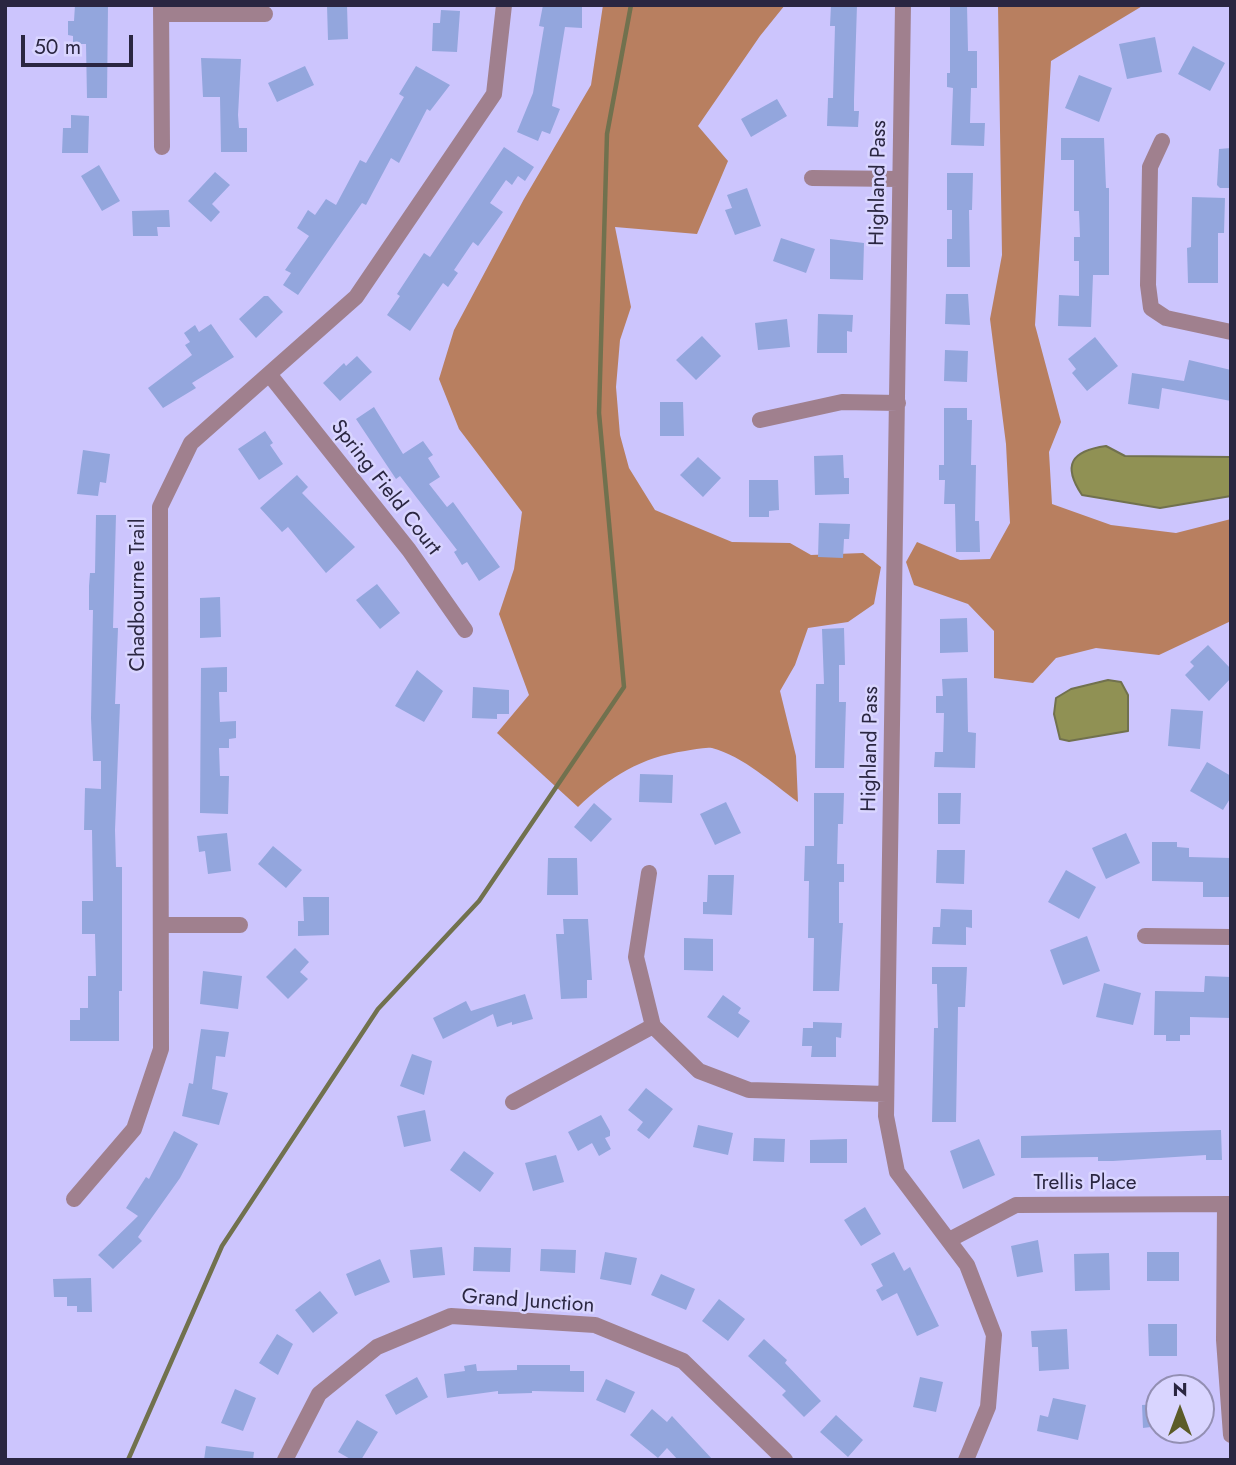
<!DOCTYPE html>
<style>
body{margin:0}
#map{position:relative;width:1236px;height:1465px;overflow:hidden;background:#ccc5fd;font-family:Jost,sans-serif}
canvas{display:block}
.frame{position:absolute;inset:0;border:7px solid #2a2641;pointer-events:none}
.north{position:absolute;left:1145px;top:1374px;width:70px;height:70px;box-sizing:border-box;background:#d9d5ff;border:2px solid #938fb3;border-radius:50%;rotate:0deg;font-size:19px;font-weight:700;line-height:28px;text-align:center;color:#2a2641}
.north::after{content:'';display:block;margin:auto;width:24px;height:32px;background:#5b5b28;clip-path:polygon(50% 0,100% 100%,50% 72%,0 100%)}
.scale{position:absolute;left:21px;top:35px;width:112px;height:32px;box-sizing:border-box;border:4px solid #2a2641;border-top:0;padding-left:9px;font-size:21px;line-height:24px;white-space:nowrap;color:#2a2641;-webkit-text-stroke:5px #d9d5ff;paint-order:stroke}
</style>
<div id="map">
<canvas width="1236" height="1465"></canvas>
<div class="frame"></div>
<div class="north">N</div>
<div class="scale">50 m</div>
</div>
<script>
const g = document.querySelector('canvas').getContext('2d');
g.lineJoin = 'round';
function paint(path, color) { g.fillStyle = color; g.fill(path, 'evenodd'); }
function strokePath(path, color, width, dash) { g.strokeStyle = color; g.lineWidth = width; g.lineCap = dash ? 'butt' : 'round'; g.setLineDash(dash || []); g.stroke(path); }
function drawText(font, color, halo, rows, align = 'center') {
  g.font = font + ' Jost,sans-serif'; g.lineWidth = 5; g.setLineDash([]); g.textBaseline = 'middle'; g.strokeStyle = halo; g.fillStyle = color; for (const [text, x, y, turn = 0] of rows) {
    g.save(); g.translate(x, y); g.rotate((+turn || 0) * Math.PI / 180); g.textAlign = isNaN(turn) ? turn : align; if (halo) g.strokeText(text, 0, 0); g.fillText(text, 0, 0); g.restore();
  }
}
paint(new Path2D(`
 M603 5H785L760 36 698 126 728 161 697 234 615 227 631 307 620 340 616 387 620 435 629 468 655 510 732 542 790 543 811 555 863 553 881 567 874 604 848 622 808 628 795 665 780 691 796 756 798 802C773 784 743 756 712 748 704 747 693 750 685 751 642 757 609 777 578 807L497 733 529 695 499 614 514 569 522 512 459 429 439 379 454 330 524 199 591 85Z
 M998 5H1144L1051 61 1035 325 1061 422 1049 452 1052 504 1111 525 1176 533 1231 519V621L1159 655 1096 648 1056 658 1033 683 994 678V631L968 604 914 585 906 562 917 542 960 560 990 559 1010 523 1006 444 990 319 1002 255Z`), '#b87f60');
const water = new Path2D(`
 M1106 446 1125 456 1231 457V496L1160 508 1082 495C1062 465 1071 451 1106 446Z
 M1108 680 1121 682 1128 695V731L1069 741 1060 739 1054 714 1056 698 1071 689Z`);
paint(water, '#909154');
strokePath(water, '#71714e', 2);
strokePath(new Path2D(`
 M128 1460 222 1246 378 1009 479 901 624 687 599 413 607 134 631 5`), '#71714e', 4.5);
paint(new Path2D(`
 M75 5H108L107 98H87L86 44H73V36L68 35V21H74Z
 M327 5H347L348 39 328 40Z
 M543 5H582V28L565 27 552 106 560 109 550 134 542 131 538 141 517 132 533 93 544 27 539 26Z
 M831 5H857L854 99V111H859L858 127 827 126 828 98H833L835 26H830Z
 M950 5H967L968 51H977V88H971L970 123H985L984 146 951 145 953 88 947 87V73H950Z
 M441 10 460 11 457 52 432 51 433 23H440Z
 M1155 37 1162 72 1127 79 1119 44Z
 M1193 46 1225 63 1210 91 1178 74Z
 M201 58 241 59 238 115 239 128H247V152H221L220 97H203Z
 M305 66 314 85 277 102 268 83Z
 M416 66 450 85 430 111 427 109 399 163 391 158 366 205 362 203 298 295 283 285 291 273 285 270 309 236 297 228 308 210 315 215 326 199 336 205 360 160 366 163 404 97 399 94Z
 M1079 75 1112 88 1099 122 1065 108Z
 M777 99 787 116 751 137 741 119Z
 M71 115 89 116 88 153H62L63 128H71Z
 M1061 138H1104L1106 188H1109V275H1093L1091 327 1058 326 1059 295 1079 296V261H1074V237H1080L1079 211H1074V160H1061Z
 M504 147 534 167 525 181 518 176 512 185 506 180 490 203 503 212 478 246 473 242 454 270 458 273 448 287 443 283 410 331 387 315 400 296 397 294 424 253 430 257Z
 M1231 148V188H1220L1217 185 1219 149Z
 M99 165 120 201 102 211 81 176Z
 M215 172 230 185 212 204 220 212 211 222 188 201Z
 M947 173H973L972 210H969L970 267H947V239H952V210H947Z
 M747 188 761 226 735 235 725 210 732 208 727 195Z
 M1192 197 1225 198 1224 233H1218V283H1188L1187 248 1191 247Z
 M169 210 170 227H157L158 236H133L132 211Z
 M781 238 815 249 806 273 773 261Z
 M830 239 864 243 863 280 830 279Z
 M946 294H968L970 325 945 324Z
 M264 296H268L283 312 256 338 239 319Z
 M818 314 853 315 852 332 847 331V353H817Z
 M787 319 790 347 758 350 755 323Z
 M211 324 234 357 192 383 196 388 163 408 148 388 192 355 185 345 190 342 184 333 195 325 199 332Z
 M702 336 721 356 696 380 676 360Z
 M1095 337 1118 366 1087 391 1072 373 1076 369 1068 359Z
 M945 350 968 351 967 382 944 381Z
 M357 356 372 372 340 401 323 383 344 363 346 366Z
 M1189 360 1231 370V401L1162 388 1159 409 1128 404 1132 373 1184 381Z
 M660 402H683L684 436H660Z
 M374 407 403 454 423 441 433 455 428 458 440 477 429 484 447 507 453 502 500 567 479 581 467 562 462 565 454 552 457 550 400 476 396 479 356 419Z
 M944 408H967V420H972L971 465H976L975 521H979L980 552H956L955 504H944L945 480H939V465H944Z
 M265 431 273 443 270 445 283 464 259 480 238 449Z
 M83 450 110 454 106 483 100 482 98 496 77 494Z
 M843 455 844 478H849V494L815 495 814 456Z
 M698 457 721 478 703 497 680 475Z
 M297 475 308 487 302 493 355 547 326 573 288 527 282 532 260 508Z
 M749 480H778L779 510 769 511V517H749Z
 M96 515H116L113 628H118L115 704H120L115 830 116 867H122V991H119V1041H70V1020H80V1008H88V976H96L95 934H82V901H93L92 830H84L85 788 101 789V761H93L91 718 93 610H89V586L90 573H95Z
 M819 523 850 524 849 539H844L843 558 818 557Z
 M377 584 400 613 380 629 356 600Z
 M220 597 221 637 200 638V598Z
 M967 618 968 652 940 653V619Z
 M844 628 845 665H839V702H846L844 768H815L816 684H824L822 629Z
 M1208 645 1231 669V678L1209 701 1185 675 1194 666 1190 662Z
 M227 667V692H219L220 722 236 721V738L229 739V748H219L220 776H229L228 814 200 813 201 668Z
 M417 670 443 691 424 722 395 706Z
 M967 678 968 732 976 733 975 768 934 767 935 752H943L944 713H936V696H943L942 679Z
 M473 687 509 690V714H497V719L472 718Z
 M1171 709 1203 711 1200 749 1168 746Z
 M1207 762 1231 776V797L1223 810 1190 791Z
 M640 774 673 775 672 803 639 802Z
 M814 793H844L843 824H838L837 864H844V882H839V923H843L839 991H813L814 938H808L809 881H804L805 846H814Z
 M938 793H961L960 824H938Z
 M726 802 741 833 715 845 700 814Z
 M594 803 612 819 591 842 574 827Z
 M227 833 231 871 208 874 205 851 199 852 197 836Z
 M1126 833 1140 863 1106 879 1092 848Z
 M1152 842H1177V847L1189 848V857L1231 858V897H1203V882L1152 881Z
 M273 846 302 870 286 888 258 864Z
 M937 850H965L964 884 936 883Z
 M548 858H577L578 895H547Z
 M1066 870 1096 887 1079 919 1048 902Z
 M708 875H734L732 915 703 914V902H707Z
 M303 897H329V935L298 936V921H304Z
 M941 909 972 910V928L966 927V945L932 944 933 927H940Z
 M563 919H588L592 980H587V998L561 999 556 934H564Z
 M1087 936 1100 971 1063 985 1050 950Z
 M684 938 713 939V971L684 970Z
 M295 948 309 962 300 972 308 979 288 999 266 977Z
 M932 967H967L965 1007H958L956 1122H932L934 1028H938L937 984H932Z
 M203 971 242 976 238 1009 200 1004Z
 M1205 976 1231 977V1018L1190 1017V1035H1180V1041H1166V1035H1154L1155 991 1204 992Z
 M1104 983 1141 993 1133 1025 1096 1017Z
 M525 994 533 1019 512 1025V1022L497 1027 493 1014 443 1039 433 1018 466 1001 471 1011Z
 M723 995 741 1008 738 1013 750 1021 738 1038 707 1017Z
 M813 1022 842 1023 841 1038 836 1037V1057H811L812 1046H802L803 1028H813Z
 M201 1029 229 1032 225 1057 216 1056 212 1089 228 1093 219 1125 182 1116 189 1083 193 1084Z
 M412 1054 432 1061 424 1095 400 1086Z
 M646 1088 673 1109 649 1139 637 1130 643 1122 628 1110Z
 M425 1110 431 1141 404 1147 397 1116Z
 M601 1115 610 1131V1136L605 1138 611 1149 599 1156 592 1143 578 1151 568 1132Z
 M698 1125 733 1133 728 1155 693 1147Z
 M1221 1130 1222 1160H1206V1155L1113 1161H1098V1157L1021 1158V1136Z
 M174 1131 198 1144 180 1178 138 1237 142 1241 113 1269 98 1255 138 1216 126 1208 146 1177 149 1179Z
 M754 1138 785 1139 784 1162 753 1161Z
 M847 1139V1163H810V1140Z
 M979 1139 995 1175 963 1189 950 1151Z
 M464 1151 494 1173 480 1192 450 1170Z
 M556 1155 564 1182 533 1191 525 1163Z
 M865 1207 881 1234 861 1246 844 1220Z
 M1038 1240 1043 1272 1017 1277 1011 1246Z
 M442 1247 445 1275 413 1278 410 1250Z
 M474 1247 511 1248 510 1272 473 1271Z
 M541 1249 576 1250 575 1273 540 1271Z
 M605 1252 637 1258 631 1285 600 1279Z
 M894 1252 904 1271 910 1267 939 1326 917 1336 897 1293 882 1301 876 1290 883 1286 871 1264Z
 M1147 1252H1179V1281H1147Z
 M1109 1253 1110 1290 1075 1291 1074 1254Z
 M380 1259 390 1282 355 1296 346 1274Z
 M661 1274 695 1289 686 1310 651 1295Z
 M91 1278 92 1312H77V1306H67V1297H54L53 1279Z
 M320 1291 338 1313 313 1333 295 1310Z
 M719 1299 745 1319 728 1341 702 1321Z
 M1148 1324H1177V1356H1149Z
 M1067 1329 1069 1369 1039 1371 1038 1347H1032L1031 1331Z
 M277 1334 293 1344 278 1375 259 1363Z
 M764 1339 787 1360 785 1363 821 1401 804 1417 782 1395 786 1391 748 1356Z
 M476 1364 477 1371 517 1370V1365H570V1371H584V1392L532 1391V1393L498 1394V1391L447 1398 444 1374 465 1371 464 1366Z
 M417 1377 428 1397 396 1415 385 1395Z
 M920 1377 943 1382 936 1412 913 1407Z
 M606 1379 635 1392 625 1413 596 1400Z
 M235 1389 256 1398 243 1431 221 1423Z
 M1053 1398 1086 1405 1078 1440 1037 1431 1040 1415 1048 1417Z
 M1159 1404V1426L1143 1428 1142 1405Z
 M652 1409 667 1422 672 1416 713 1460H678L667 1448 658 1458 630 1435Z
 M836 1415 863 1440 848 1457 820 1432Z
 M357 1420 378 1432 361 1460H352L338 1452Z
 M206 1446 254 1452 253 1460H204Z`), '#93a6dd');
strokePath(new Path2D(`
 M161 5 162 147
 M903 5 886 1116 897 1172 967 1265 994 1335 988 1407 966 1460
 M161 14H265
 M1162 141 1150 167 1148 285 1151 308 1166 318 1231 332
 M812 178 899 179
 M269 374 409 550 465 630
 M760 420 842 402 898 403
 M649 873 636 957 653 1026 699 1071 749 1090 886 1094
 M161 925H240
 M1145 936 1231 937
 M513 1102 653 1026
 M74 1199 134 1129 161 1049 160 507 191 443 356 297 494 94 504 5
 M1225 1204 1224 1340 1231 1435
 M949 1240 1016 1205 1231 1204
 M285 1460 319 1394 377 1347 451 1316 595 1325 683 1361 785 1460`), '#a0808e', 16);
drawText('21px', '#2a2641', '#d9d5ff', [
 ["Highland Pass",879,183,-89],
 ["Spring Field Court",385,488,52],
 ["Chadbourne Trail",139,595,-90],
 ["Highland Pass",871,749,-89],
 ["Trellis Place",1085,1184],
 ["Grand Junction",528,1302,4]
]);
</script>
